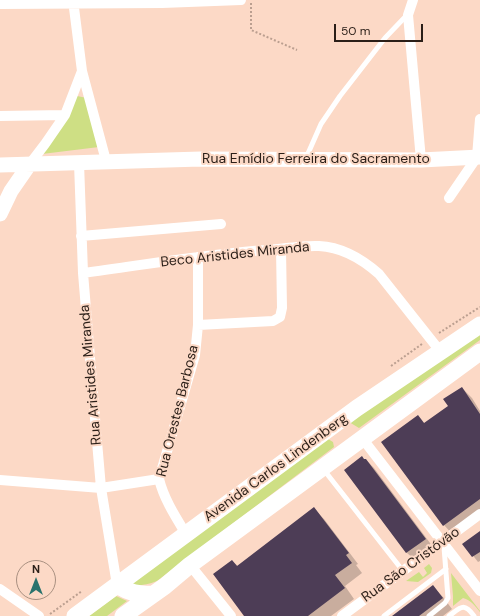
<!DOCTYPE html>
<meta charset="utf-8">
<style>
body{margin:0}
#map{position:relative;width:480px;height:616px;overflow:hidden;background:#fcd9c6;font-family:"DM Sans",sans-serif}
canvas{display:block}
.north{position:absolute;left:16px;top:560px;width:40px;height:40px;box-sizing:border-box;background:#fcd9c6;border:1px solid #a88f80;border-radius:50%;rotate:0deg;font-size:11px;font-weight:700;line-height:16px;text-align:center;color:#2b1f18}
.north::after{content:'';display:block;margin:auto;width:14px;height:18px;background:#2a736d;clip-path:polygon(50% 0,100% 100%,50% 72%,0 100%)}
.scale{position:absolute;left:334px;top:24px;width:89px;height:18px;box-sizing:border-box;border:2px solid #2b1f18;border-top:0;padding-left:5px;font-size:12px;line-height:14px;white-space:nowrap;color:#2b1f18;-webkit-text-stroke:3px #fcd9c6;paint-order:stroke}
</style>
<div id="map">
<canvas width="480" height="616"></canvas>
<div class="north">N</div>
<div class="scale">50 m</div>
</div>
<script>
const g = document.querySelector('canvas').getContext('2d');
g.lineJoin = 'round';
function paint(path, color) { g.fillStyle = color; g.fill(path, 'evenodd'); }
function strokePath(path, color, width, dash) { g.strokeStyle = color; g.lineWidth = width; g.lineCap = dash ? 'butt' : 'round'; g.setLineDash(dash || []); g.stroke(path); }
function drawText(font, color, halo, rows, align = 'center') {
  g.font = font + ' "DM Sans",sans-serif'; g.lineWidth = 4; g.setLineDash([]); g.textBaseline = 'middle'; g.strokeStyle = halo; g.fillStyle = color; for (const [text, x, y, turn = 0] of rows) {
    g.save(); g.translate(x, y); g.rotate((+turn || 0) * Math.PI / 180); g.textAlign = isNaN(turn) ? turn : align; if (halo) g.strokeText(text, 0, 0); g.fillText(text, 0, 0); g.restore();
  }
}
paint(new Path2D(`
 M77 96 87 98 99 147 42 154Z
 M480 332V340L359 428 349 422Z
 M328 439 333 442 334 447 157 581C147 585 140 586 130 585Z
 M429 564 432 568 431 573 418 582 406 581 419 572 423 577 427 573 424 568Z
 M451 573 480 611V612C475 606 471 600 463 598L453 606V596Z
 M116 596 127 601 107 616H89Z`), '#cedf84');
paint(new Path2D(`
 M462 388 472 398 480 411V515L453 535 444 525 418 416 425 424 449 406Z
 M366 460 374 468 433 547 415 560 407 553 345 470Z
 M314 509 324 519 358 564 356 565 362 573 345 586 354 599 331 616H245L232 561 238 566Z
 M480 532V561L478 562 464 544Z
 M433 587 443 597 452 609 443 616H393Z`), '#0003');
paint(new Path2D(`
 M462 387 480 414V499L443 526 381 442 418 415 424 423 448 406 443 399Z
 M362 456 364 459H366L426 539 406 553 344 470Z
 M314 507 349 553 346 555 352 563 335 575 345 588 308 616H244L213 574 232 560 237 566Z
 M480 531V552L472 557 462 544Z
 M433 585 443 598 419 616H392Z`), '#4d3d56');
strokePath(new Path2D(`
 M251 3V30L297 50
 M439 333 480 307
 M391 366 422 344
 M50 614 82 591`), '#bb9f90', 2, [2, 2]);
strokePath(new Path2D(`
 M306 158 321 124 340 96 385 38 407 15
 M324 470 403 571
 M384 616 446 569
 M429 616 445 603 448 598 444 547
 M449 616C461 607 464 602 474 616`), '#fff', 5);
strokePath(new Path2D(`
 M73 0 82 71 105 157 106 163
 M413 0 408 15 421 160
 M0 4 162 3 241 0
 M0 116 65 115
 M79 163 83 273 96 430 101 488 117 585
 M29 165 45 144 65 115 82 71
 M449 198 477 157 480 119
 M81 236 221 224
 M83 273C144 265 206 254 267 250 284 249 303 245 319 246 342 247 362 259 379 274L440 351
 M198 325 273 321 280 317 282 308 281 249
 M362 438 480 591
 M0 480 101 488 159 479
 M186 534C175 516 164 499 159 479L195 355 198 325V257
 M190 565 231 616
 M0 589 39 616
 M342 616 480 514`), '#fff', 10);
strokePath(new Path2D(`
 M0 165 201 159 421 160 480 157
 M0 214 11 191 29 165`), '#fff', 15);
strokePath(new Path2D(`
 M117 585C129 593 139 595 153 594
 M75 616 357 408 480 325
 M123 616 165 586 190 565 480 352`), '#fff', 17);
drawText('14px', '#2b1f18', '#fcd9c6', [
 ["Rua Emídio Ferreira do Sacramento",316,159],
 ["Beco Aristides Miranda",235,255,-6],
 ["Rua Aristides Miranda",91,375,-95],
 ["Rua Orestes Barbosa",178,411,-76],
 ["Avenida Carlos Lindenberg",276,468,-36],
 ["Rua São Cristóvão",411,565,-36]
]);
</script>
